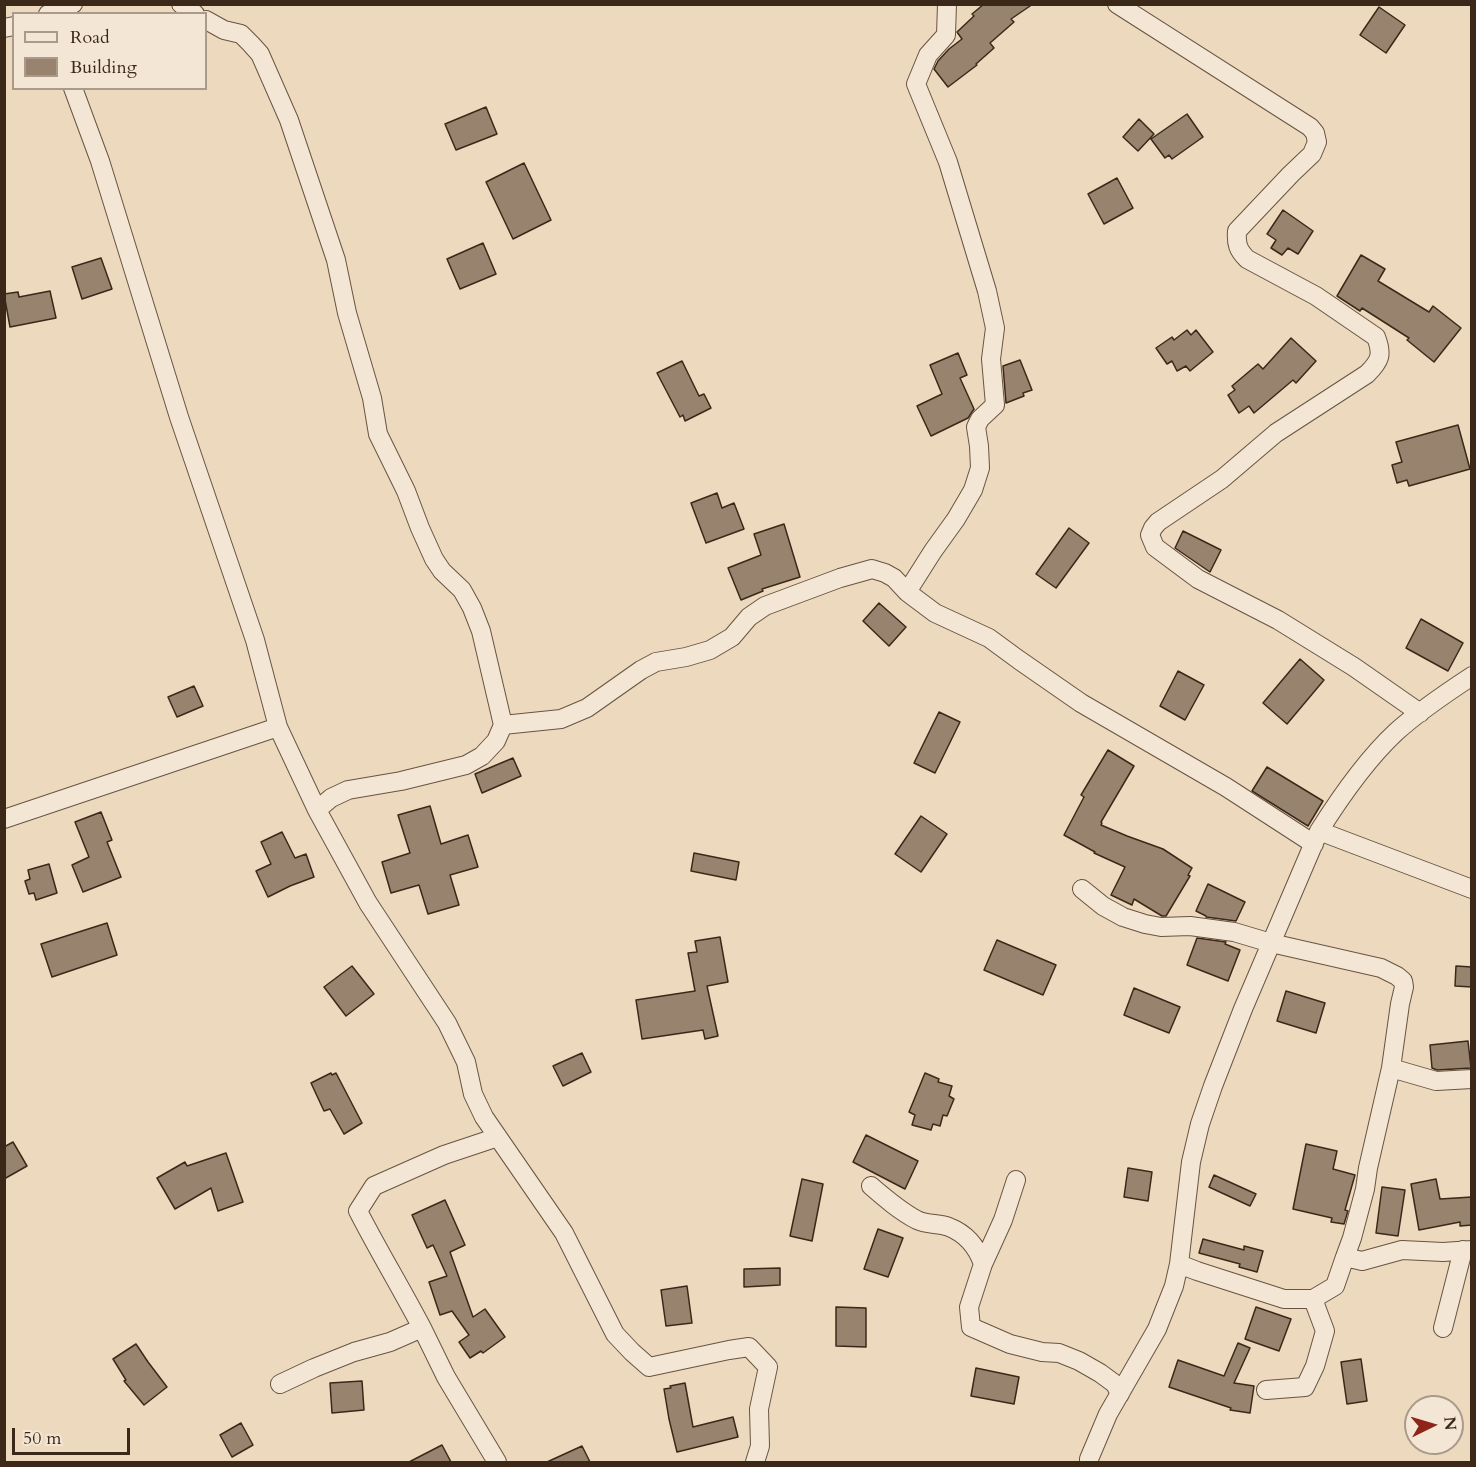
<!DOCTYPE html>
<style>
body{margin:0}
#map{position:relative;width:1476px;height:1467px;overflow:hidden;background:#edd9bd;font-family:Cardo,serif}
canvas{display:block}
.frame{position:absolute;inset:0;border:6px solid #3b2819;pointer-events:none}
.legend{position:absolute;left:12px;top:12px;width:195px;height:78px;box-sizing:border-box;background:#f3e6d4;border:2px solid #a99a89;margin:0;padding:8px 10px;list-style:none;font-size:18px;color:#3b2819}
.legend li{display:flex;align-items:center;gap:12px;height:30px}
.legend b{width:30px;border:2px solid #a99a89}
.north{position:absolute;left:1404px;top:1395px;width:60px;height:60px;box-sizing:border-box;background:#f3e6d4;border:2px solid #a99a89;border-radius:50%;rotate:85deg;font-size:16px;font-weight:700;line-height:24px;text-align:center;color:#3b2819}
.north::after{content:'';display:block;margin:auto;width:21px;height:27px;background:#8f2418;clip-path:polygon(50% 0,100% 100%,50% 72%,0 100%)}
.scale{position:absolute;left:12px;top:1428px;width:118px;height:27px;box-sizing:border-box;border:3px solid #3b2819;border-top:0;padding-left:8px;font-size:18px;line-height:21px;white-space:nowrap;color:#3b2819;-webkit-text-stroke:4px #f3e6d4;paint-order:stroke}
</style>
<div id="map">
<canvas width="1476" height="1467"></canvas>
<div class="frame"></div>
<ul class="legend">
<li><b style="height:8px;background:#f3e6d4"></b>Road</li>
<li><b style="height:16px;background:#98846e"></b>Building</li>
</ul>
<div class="north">N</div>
<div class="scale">50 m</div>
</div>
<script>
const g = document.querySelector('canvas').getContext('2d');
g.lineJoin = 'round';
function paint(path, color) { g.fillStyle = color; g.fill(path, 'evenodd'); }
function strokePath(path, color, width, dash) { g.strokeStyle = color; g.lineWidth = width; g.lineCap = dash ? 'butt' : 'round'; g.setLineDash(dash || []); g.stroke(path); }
const building = new Path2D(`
 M984 4H1033L1011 19 1014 22 990 43 994 48 976 64 977 65 948 87 934 69 938 61 949 49 962 39 957 32 974 16 972 14Z
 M1379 7 1405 25 1386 53 1360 35Z
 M486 107 497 134 456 150 445 124Z
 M1187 114 1203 137 1172 159 1169 155 1165 158 1151 139Z
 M1139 119 1154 134 1138 151 1123 137Z
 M524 163 551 220 513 239 486 182Z
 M1117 178 1133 208 1104 224 1088 194Z
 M1283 210 1313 231 1298 254 1288 248 1282 255 1271 248 1276 240 1267 234Z
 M483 243 496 274 460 289 447 259Z
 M1361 255 1385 269 1378 281 1429 312 1433 306 1461 328 1434 362 1407 340 1409 338 1362 308 1360 311 1337 296Z
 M101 258 112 289 82 299 72 267Z
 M50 291 56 318 10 327 4 294 18 292 19 297Z
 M1187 330 1191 335 1196 330 1213 352 1190 371 1186 366 1177 371 1172 361 1167 364 1156 348 1172 337 1174 340Z
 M1291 338 1316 361 1296 383 1293 380 1254 413 1249 406 1239 413 1228 395 1235 390 1232 386 1258 364 1263 369Z
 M958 353 967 375 960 378 974 409 968 418 931 436 917 406 942 394 930 365Z
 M1020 360 1032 390 1023 393 1024 396 1006 403 1003 366Z
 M682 361 699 396 704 394 711 408 685 421 683 415 680 417 657 373Z
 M1458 425 1470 469 1409 486 1407 480 1397 483 1392 465 1402 462 1396 442Z
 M717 493 722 508 734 503 744 529 706 543 691 503Z
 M784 524 800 577 762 589 763 591 741 600 728 568 761 555 754 534Z
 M1069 528 1089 543 1056 588 1036 574Z
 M1183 531 1221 550 1210 572 1175 548Z
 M879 603 906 627 889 646 863 621Z
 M1421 619 1463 643 1448 671 1406 648Z
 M1300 659 1324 680 1287 724 1263 703Z
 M1178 671 1204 685 1185 720 1160 706Z
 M194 686 203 706 177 717 168 697Z
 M939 712 960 722 935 773 914 763Z
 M1108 750 1134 766 1101 822 1102 823 1101 825 1127 836 1163 849 1192 868 1188 875 1190 876 1166 916H1162L1134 899 1132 905 1111 895 1125 867 1094 853 1095 852 1064 835 1084 797 1081 795Z
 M513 758 521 776 482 793 475 774Z
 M1267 767 1323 801 1308 826 1252 791Z
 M430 806 441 844 468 835 478 867 450 875 459 905 428 914 419 885 391 893 382 862 410 853 398 815Z
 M101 812 112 840 107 842 121 877 83 892 72 865 89 857 75 822Z
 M921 816 947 834 921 872 895 854Z
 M282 832 295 858 306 854 314 877 290 886 268 897 256 871 271 864 261 842Z
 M694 853 739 862 736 880 691 871Z
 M49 864 57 893 36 900 34 893 29 894 25 881 30 879 28 870Z
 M1208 884 1245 902 1236 921 1206 917V916L1196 911Z
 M107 923 117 955 52 977 41 944Z
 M720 937 728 982 707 986 718 1036 705 1039 703 1030 642 1039 636 1000 695 991 688 953 697 952 695 941Z
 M1197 938 1226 942 1225 944 1240 950 1228 981 1187 965Z
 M997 940 1056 965 1043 995 984 970Z
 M352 966 374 994 346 1016 324 987Z
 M1456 966 1472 967V987L1455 986Z
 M1134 988 1180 1007 1169 1033 1124 1015Z
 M1286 991 1325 1003 1316 1033 1277 1021Z
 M1468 1041 1471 1068 1437 1070 1432 1068 1430 1045Z
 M582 1053 591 1072 563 1086 553 1066Z
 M331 1073 332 1075 336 1073 362 1123 344 1134 330 1109 324 1111 311 1083Z
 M925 1073 939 1079 938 1082 952 1086 949 1096 954 1099 947 1116 943 1115 940 1126 933 1124 931 1130 912 1125 915 1115 909 1112Z
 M866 1135 918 1161 905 1189 853 1162Z
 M13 1142 27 1166 4 1179V1147Z
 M1306 1144 1337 1151 1333 1169 1355 1175 1345 1210 1348 1211 1344 1224 1331 1222 1332 1218 1293 1209Z
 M226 1153 243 1202 218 1211 211 1188 175 1209 157 1178 185 1162 187 1166Z
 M1128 1168 1152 1172 1148 1201 1124 1197Z
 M1214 1175 1256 1194 1250 1206 1209 1187Z
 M802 1179 823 1184 812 1241 790 1236Z
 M1436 1179 1440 1199 1472 1197V1225L1460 1226V1222L1419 1230 1411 1184Z
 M1382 1187 1405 1190 1398 1236 1376 1233Z
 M445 1200 465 1245 450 1252 473 1317 485 1309 505 1337 483 1353 481 1351 470 1358 459 1342 469 1335 452 1311 440 1315 429 1282 447 1276 433 1245 427 1248 412 1215Z
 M878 1229 903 1238 888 1277 864 1269Z
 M1203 1239 1244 1250V1246L1263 1251 1257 1272 1239 1267 1240 1264 1199 1253Z
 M780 1268V1285L744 1287V1269Z
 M687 1286 692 1323 666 1326 661 1290Z
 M836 1307 866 1308V1347L836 1346Z
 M1256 1307 1291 1319 1279 1351 1245 1339Z
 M1238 1343 1250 1348 1234 1383 1254 1386 1250 1413 1230 1410 1231 1408 1169 1387 1178 1360 1224 1376Z
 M136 1344 148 1362 167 1387 144 1405 124 1381 126 1380 113 1359Z
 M1361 1359 1367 1401 1347 1404 1341 1362Z
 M976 1368 1019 1377 1014 1404 971 1396Z
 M362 1381 364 1410 332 1413 330 1383Z
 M685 1383 693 1427 733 1417 738 1437 677 1452 669 1419 664 1389 671 1388 670 1386Z
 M241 1423 253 1445 232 1457 220 1435Z
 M442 1445 451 1462H409Z
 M582 1446 590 1462H547Z`);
paint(building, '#98846e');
strokePath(building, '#3b2819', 1.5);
const minor = new Path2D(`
 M181 4 195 14
 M1117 4 1310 127 1315 133 1317 142 1312 154 1291 174 1237 231C1236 244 1238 250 1247 259L1316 296 1376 337C1383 355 1380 361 1367 374L1276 433 1222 479 1158 522 1153 528 1150 535 1155 547 1198 579 1278 620 1354 667 1420 713
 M48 14 73 4
 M206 20 224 30 241 34 251 44 260 54 289 120 336 260 347 313 372 398 378 434 406 491 420 528 434 559 442 571 462 590 472 608 481 631 503 725 496 741 482 756 466 765 401 781 348 790 331 798 317 810
 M4 28 14 26
 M73 88 100 161 179 417 255 640 278 727 317 810 368 903 447 1023 466 1062 473 1094 484 1117 564 1233 615 1334 632 1352 649 1367 729 1350 749 1347 768 1367 759 1409 760 1446 755 1462
 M907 592 933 551 956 519 973 490 980 468 979 446 976 427 980 419 995 405 991 359 995 328 987 291 948 162 916 84 928 55 946 35 947 4
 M503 725 561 719 587 708 641 670 656 662 686 657 710 650 732 637 749 617 765 606 840 578 872 569 885 573 894 578 907 592 935 613 989 638 1019 660 1081 703 1226 787 1314 844
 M4 819 278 727
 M1319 831 1472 889
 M1082 889 1103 906 1123 917 1145 924 1161 927 1190 926 1234 932 1271 943 1381 968 1397 976 1403 981 1404 987 1400 1004 1391 1068 1368 1168 1365 1189 1352 1238 1345 1257 1362 1261 1402 1250 1443 1252 1472 1250
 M1391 1068 1436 1081 1472 1079
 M1016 1180 1003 1220 983 1264 969 1307 971 1327 1010 1344 1042 1352 1059 1353 1079 1361 1100 1373 1115 1384 1120 1394
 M871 1186C886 1199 900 1211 917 1220 927 1225 939 1223 949 1227 967 1234 977 1247 983 1264
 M1179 1264 1197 1271 1284 1299H1313L1335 1286 1345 1257
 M422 1328 446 1377 497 1462
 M1443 1328 1463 1250
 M280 1384 314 1368 354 1352 390 1342 422 1328C401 1288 378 1250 358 1211L374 1186 444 1155 498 1137
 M1266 1390 1305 1387 1315 1366 1325 1331 1313 1299
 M1089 1462V1459L1108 1414 1157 1329 1174 1286 1179 1264 1191 1162 1200 1124 1213 1086 1243 1009 1319 831C1341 796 1366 760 1396 732 1419 711 1446 693 1472 676`);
strokePath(minor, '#685442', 20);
strokePath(minor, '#f3e6d4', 18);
</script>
